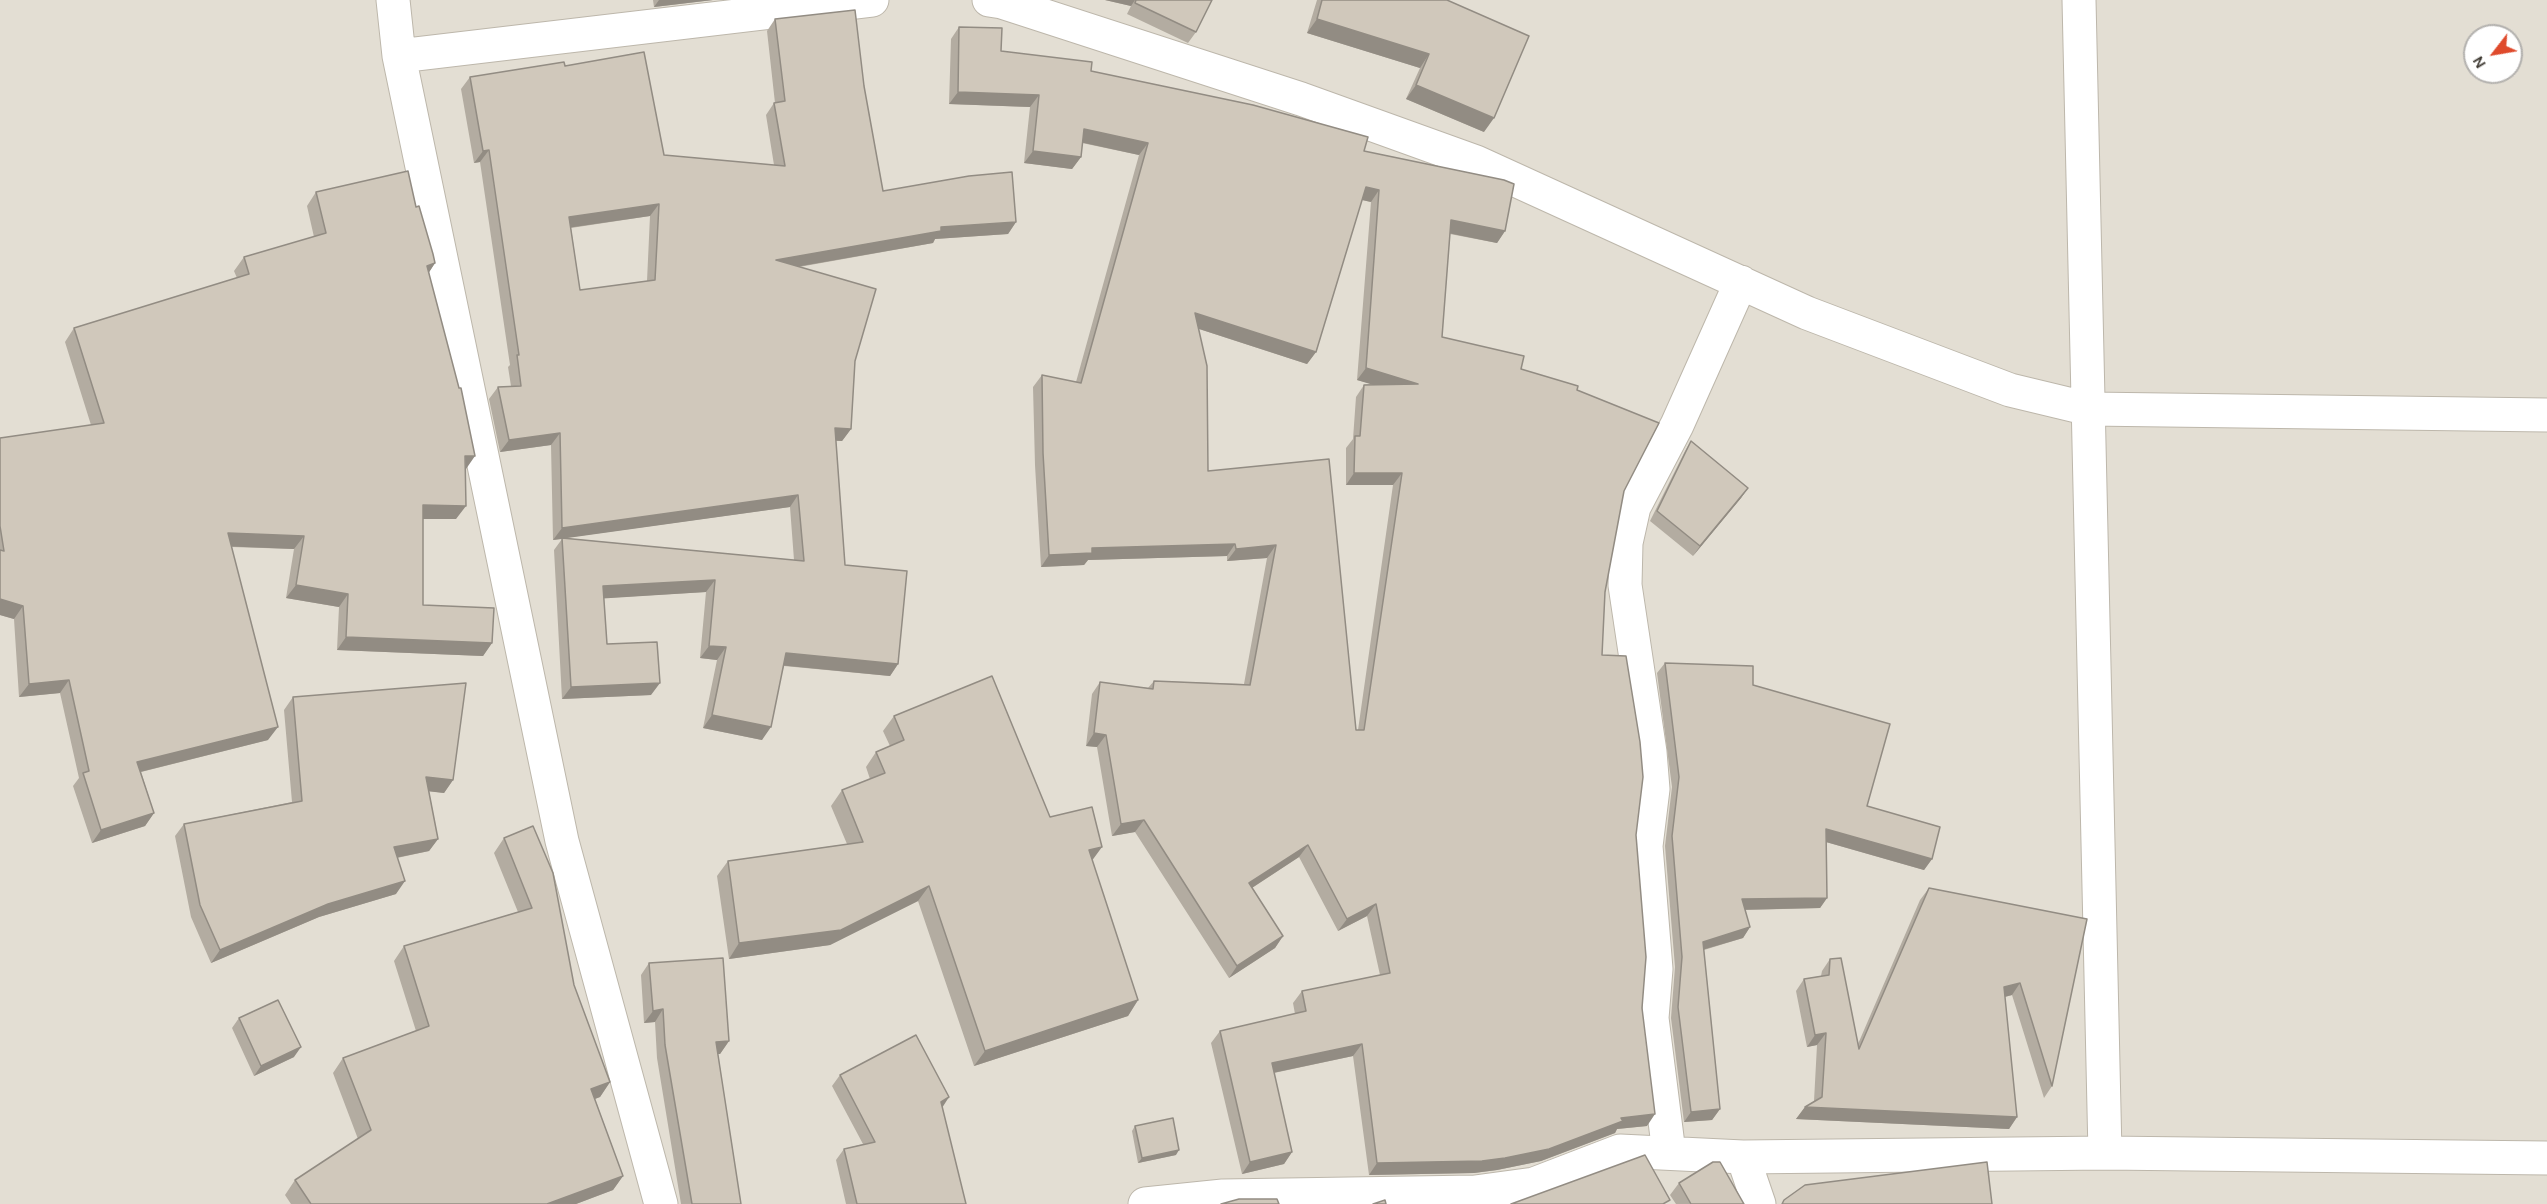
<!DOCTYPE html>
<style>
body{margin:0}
#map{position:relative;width:2547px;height:1204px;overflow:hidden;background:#efece4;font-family:Karla,sans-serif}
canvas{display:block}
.north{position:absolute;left:2463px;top:24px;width:60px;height:60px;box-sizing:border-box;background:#fff;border:2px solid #b3b1ae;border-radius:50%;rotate:239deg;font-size:16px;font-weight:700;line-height:24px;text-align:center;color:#413c35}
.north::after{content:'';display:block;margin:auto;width:21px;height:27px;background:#df4a2c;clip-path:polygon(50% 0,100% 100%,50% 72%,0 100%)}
</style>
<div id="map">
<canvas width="2547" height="1204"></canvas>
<div class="north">N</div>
</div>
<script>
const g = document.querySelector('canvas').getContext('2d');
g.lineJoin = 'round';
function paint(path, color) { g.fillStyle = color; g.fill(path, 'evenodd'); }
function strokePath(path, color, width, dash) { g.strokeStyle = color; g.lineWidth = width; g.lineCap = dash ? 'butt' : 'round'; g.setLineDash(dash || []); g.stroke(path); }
paint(new Path2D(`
 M0 0H2547V1204H0ZM2475 36H2511V72H2475Z`), '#e3ded3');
const street = new Path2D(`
 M393 0 399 56 562 841 661 1204
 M989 0 1002 2 1301 99 1476 162 1807 313 2010 390 2089 409 2547 415
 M2079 0 2105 1153
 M399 56 872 0
 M1669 1153 1652 1018 1656 969 1646 846 1653 789 1650 752 1625 585 1626 543 1634 507 1677 425 1741 282
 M1743 1157 1759 1204
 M1145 1204 1223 1196 1475 1192 1534 1184 1620 1151 1743 1157 2105 1153 2547 1158`);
strokePath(street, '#bdb7ab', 35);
strokePath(street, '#fff', 33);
paint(new Path2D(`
 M653 0H713L654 7Z
 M1105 0H1212L1196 32 1188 43 1127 14 1131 6Z
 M1317 0H1447L1484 132 1406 99 1420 68 1307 33Z
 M775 19 864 86 883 191 1016 222 1008 234 935 239 933 243 799 267 855 361 851 429 842 441H836L845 565 898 664 890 676 784 666 762 740 703 728 717 660 700 658 706 592 604 598 607 644 651 695 562 699 554 550 562 539 553 540 551 445 500 452 489 399 498 387 511 386 508 367 510 365 480 162 474 163 461 89 470 77 565 66 664 155 774 165 766 115 774 103H775L767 31ZM650 216 647 281 580 290 571 228ZM790 507 794 560 564 538Z
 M959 27 1001 51 1091 71 1364 151 1505 231 1497 243 1450 234 1442 337 1521 369 1577 390 1624 491 1605 592 1602 655 1636 835 1647 1126 1617 1129 1615 1133 1541 1161 1497 1170 1474 1173 1369 1175 1353 1056 1274 1073 1292 1152 1284 1164 1242 1174 1211 1043 1220 1031 1295 1014 1293 1003 1302 991 1380 975 1367 916 1338 931 1299 857 1252 888 1283 936 1275 948 1229 978 1135 832 1112 836 1097 747 1086 746 1092 694 1100 682 1148 688 1154 681 1244 684 1267 558 1227 561V556L1088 560 1084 565 1041 567 1035 465 1033 387 1042 375 1076 382 1139 155 1082 143 1081 157 1072 169 1024 163 1030 107 949 104 951 39ZM1362 200 1371 202 1357 380 1372 384 1364 385 1356 397 1353 439 1346 448V485H1393L1358 730H1356L1329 459 1208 471 1199 329 1307 364 1316 352Z
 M316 192 416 207 435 263 429 272 465 469 456 519H423V605L492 643 483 656 337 650 339 607 286 598 294 549 232 547 268 740 141 772 154 813 145 826 92 843 73 786 79 778 60 693 19 697 14 619 0 615V438L91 425 65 342 74 328 237 278 234 271 244 257 314 237 307 206Z
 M1691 441 1748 488 1741 498 1693 556 1650 521 1685 451Z
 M1665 663 1753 685 1867 806 1932 859 1924 870 1826 842 1827 898 1820 908 1745 910 1750 927 1743 938 1704 950 1720 1109 1712 1120 1684 1122 1671 1018 1675 967 1665 846 1672 787 1657 673Z
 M293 697 453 780 444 793 429 791 438 839 429 851 397 858 396 894 319 917 211 963 191 917 175 836 184 824 292 802 284 710Z
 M894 716 1050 817 1092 860 1138 1000 1128 1016 974 1066 918 901 830 945 729 959 717 876 728 861 847 844 831 806 842 790 870 779 866 767 876 752 890 746 883 731Z
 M504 838 574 985 610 1082 600 1097 595 1099 623 1176 613 1190 576 1204H291L285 1195 295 1180 358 1139 333 1073 343 1058 416 1031 394 961 404 946 518 912 494 853Z
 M1929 888 2087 919 2052 1086 2044 1098 2012 995 2005 997 2017 1117 2009 1129 1796 1119 1805 1107 1814 1101 1817 1045 1807 1047 1796 991 1804 979 1821 976 1822 971 1830 959 1858 1044 1920 900Z
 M649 963 729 1041 720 1054H718L741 1204H681L657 1058 655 1022 644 1023 641 975Z
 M239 1018 294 1057 254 1076 232 1028Z
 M840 1075 942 1107 966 1204H846L836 1160 844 1149 863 1144 832 1086Z
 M1135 1126 1176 1155 1138 1163 1132 1131Z
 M1679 1183 1744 1204H1676L1670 1195Z`), '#b3aca1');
paint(new Path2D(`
 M659 0H713L654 7Z
 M1105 0H1135L1131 6Z
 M1317 19 1429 54 1420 68 1307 33Z
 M1416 85 1494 118 1484 132 1406 99Z
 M958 92 1039 95 1030 107 949 104Z
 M1084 129 1148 143 1139 155 1075 141Z
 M489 150 480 162 474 163 483 151Z
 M1033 151 1081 157 1072 169 1024 163Z
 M1366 187 1379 190 1371 202 1358 199Z
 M659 204 650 216 560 229 569 217Z
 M1451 220 1505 231 1497 243 1443 232Z
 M1016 222 1008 234 935 239 933 243 767 272 776 260 941 227Z
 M435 263 426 277 427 266Z
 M1195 313 1316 352 1307 364 1187 325Z
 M1366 368 1418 384 1410 396 1357 380Z
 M835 428 851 429 842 441 826 440Z
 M560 433 551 445 500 452 509 440Z
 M465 456H475L466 469Z
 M1354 473H1402L1393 485H1346Z
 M1748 488 1741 498 1693 556 1700 546Z
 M798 495 790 507 553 540 562 528Z
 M423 505 466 506 456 519H414Z
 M228 533 304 536 294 549 219 546Z
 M1235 544 1227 556 1088 560 1084 565 1041 567 1049 555 1092 548Z
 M1276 545 1267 558 1227 561 1236 549Z
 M715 580 706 592 595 599 603 586Z
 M296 585 348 594 339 607 286 598Z
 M0 599 23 606 14 619 0 615Z
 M346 637 492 643 483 656 337 650Z
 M709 646 726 647 717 660 700 658Z
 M786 653 898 664 890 676 778 665Z
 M69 680 60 693 19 697 29 684Z
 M660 683 651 695 562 699 571 687Z
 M712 715 771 727 762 740 703 728Z
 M278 727 268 740 128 775 137 762Z
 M1094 733 1106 735 1097 747 1086 746Z
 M426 777 453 780 444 793 417 790Z
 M154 813 145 826 92 843 101 830Z
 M1144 820 1135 832 1112 836 1121 824Z
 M1826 829 1932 859 1924 870 1819 840Z
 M438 839 429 851 385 860 394 847Z
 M1308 845 1299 857 1241 895 1249 883Z
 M1102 847 1091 862 1089 850Z
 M405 881 396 894 319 917 211 963 220 950 328 904Z
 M929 886 918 901 830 945 729 959 739 943Z
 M1827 898 1820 908 1734 910 1742 899Z
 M1376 904 1367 916 1338 931 1347 919Z
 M1750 927 1743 938 1695 952 1703 942Z
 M1283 936 1275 948 1229 978 1237 966Z
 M2020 983 2012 995 1996 999 2004 987Z
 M1138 1000 1128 1016 974 1066 985 1051Z
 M663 1009 655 1022 644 1023 653 1011Z
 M1826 1033 1817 1045 1807 1047 1815 1035Z
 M729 1041 720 1054H707L716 1042Z
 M1362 1044 1353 1056 1263 1075 1272 1063Z
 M301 1047 294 1057 254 1076 261 1066Z
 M610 1082 600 1097 581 1104 591 1089Z
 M949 1097 942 1108 941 1102Z
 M1805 1107 2017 1117 2009 1129 1796 1119Z
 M1720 1109 1712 1120 1684 1122 1691 1112Z
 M1655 1114 1647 1126 1617 1129 1615 1133 1541 1161 1497 1170 1474 1173 1369 1175 1377 1163 1621 1118Z
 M1179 1150 1176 1155 1138 1163 1142 1158Z
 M1292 1152 1284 1164 1242 1174 1250 1162Z
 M623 1176 613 1190 576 1204H547Z`), '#928c83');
const building = new Path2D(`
 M1136 0H1212L1196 32 1135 3Z
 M1322 0H1447L1529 36 1494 118 1416 85 1429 54 1317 19Z
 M855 10 864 86 883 191 969 176 1012 172 1016 222 941 227V231L776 260 876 289 855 361 851 429 835 428 845 565 907 571 898 664 786 653 771 727 712 715 726 647 709 646 715 580 603 586 607 644 657 642 660 683 571 687 562 538 804 561 798 495 562 528 560 433 509 440 498 387 521 386 517 355H519L489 150 483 151 470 77 564 62 565 66 644 52 664 155 785 166 774 103 785 101 775 19ZM659 204 655 280 580 290 569 217Z
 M959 27 1002 28 1001 51 1092 62 1091 71 1253 105 1368 137 1364 151 1504 180 1514 184 1505 231 1451 220 1442 337 1524 356 1521 369 1578 386 1577 390 1659 423 1624 491 1605 592 1602 655 1626 656 1640 742 1643 777 1636 835 1646 957 1642 1008 1655 1114 1621 1118 1623 1121 1549 1149 1505 1158 1482 1161 1377 1163 1362 1044 1272 1063 1292 1152 1250 1162 1220 1031 1306 1011 1302 991 1390 973 1376 904 1347 919 1308 845 1249 883 1283 936 1237 966 1144 820 1121 824 1106 735 1094 733 1100 682 1153 689 1154 681 1250 685 1276 545 1236 549 1235 544 1092 548V553L1049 555 1043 453 1042 375 1081 383 1148 143 1084 129 1081 157 1033 151 1039 95 958 92ZM1366 187 1379 190 1366 368 1418 384 1364 385 1360 436H1355L1354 473H1402L1364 730H1356L1329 459 1208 471 1207 366 1195 313 1316 352Z
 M408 171 416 207 419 206 433 254 435 263 427 266 459 388H461L475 456H465L466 506 423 505V605L494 608 492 643 346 637 348 594 296 585 304 536 228 533 278 727 137 762 154 813 101 830 83 773 89 771 69 680 29 684 23 606 0 599V550L4 551 0 526V438L104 423 74 328 249 274 244 257 326 233 316 192Z
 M1691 441 1748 488 1700 546 1657 511Z
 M1665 663 1753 666V685L1890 724 1867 806 1940 827 1932 859 1826 829 1827 898 1742 899 1750 927 1703 942 1720 1109 1691 1112 1678 1007 1682 957 1672 836 1679 777Z
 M992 676 1050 817 1092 807 1102 847 1089 850 1138 1000 985 1051 929 886 841 930 739 943 728 861 863 842 842 790 885 773 876 752 904 740 894 716Z
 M466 683 453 780 426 777 438 839 394 847 405 881 328 904 220 950 200 905 184 824 302 801 293 697Z
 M533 826 553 873 574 985 610 1082 591 1089 623 1176 547 1204H311L295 1180 371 1130 343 1058 429 1026 404 946 532 908 504 838Z
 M1929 888 2087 919 2052 1086 2020 983 2004 987 2017 1117 1805 1107 1822 1097 1826 1033 1815 1035 1804 979 1829 975 1830 959 1841 958 1859 1049Z
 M723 958 729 1041 716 1042 741 1204H692L665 1045 663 1009 653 1011 649 963Z
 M278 1000 301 1047 261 1066 239 1018Z
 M916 1035 949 1097 941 1102 966 1204H857L844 1149 875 1142 840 1075Z
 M1173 1118 1179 1150 1142 1158 1135 1126Z
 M1645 1155 1670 1200 1663 1204H1511Z
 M1713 1162H1720L1744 1204H1691L1679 1183Z
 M1987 1162 1992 1204H1782L1784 1200 1805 1185Z
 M1239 1199H1277L1279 1204H1221Z
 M1385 1200 1386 1204H1373Z`);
paint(building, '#d0c8bb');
strokePath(building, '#928c83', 1.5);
</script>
